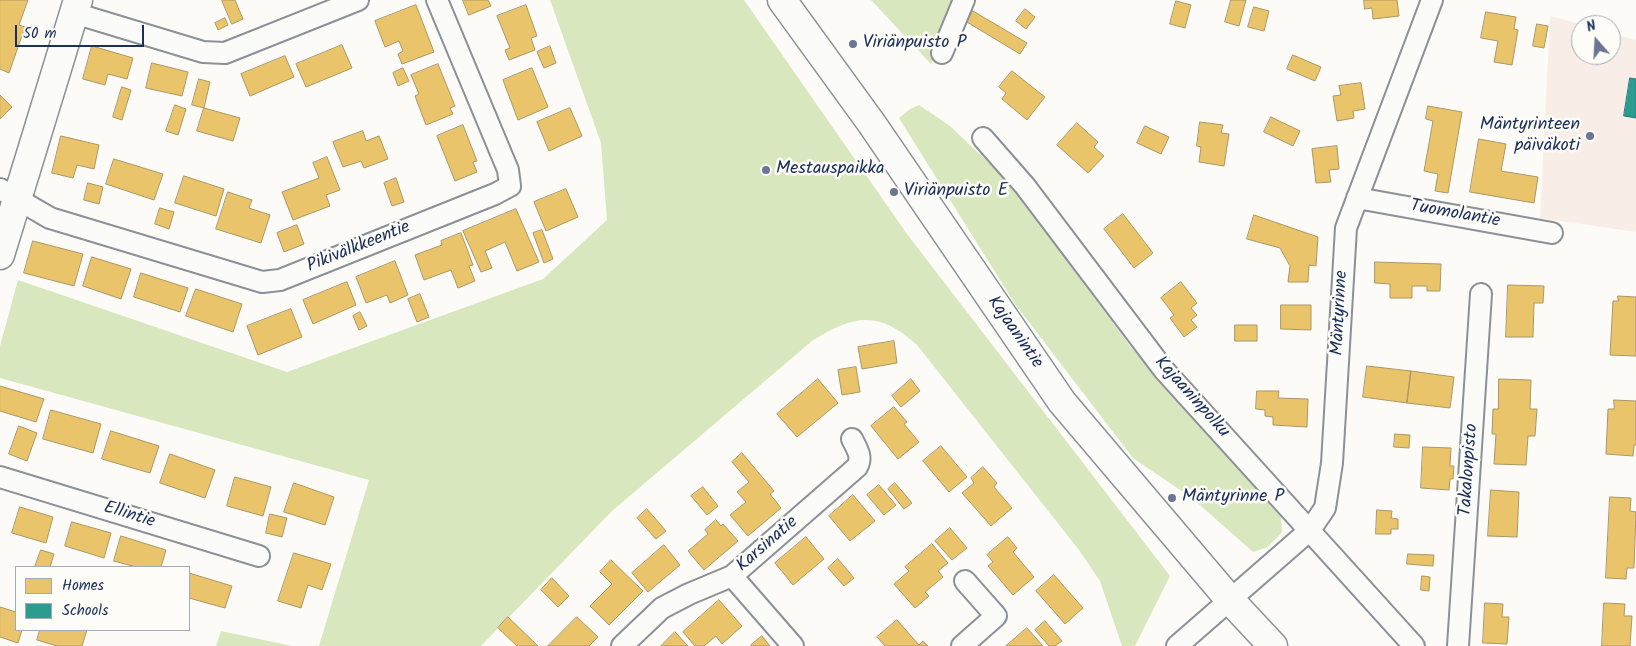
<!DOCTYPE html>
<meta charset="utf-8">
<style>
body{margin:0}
#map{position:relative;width:1636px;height:646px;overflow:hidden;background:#fcfbf8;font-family:Kalam,sans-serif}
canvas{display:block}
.legend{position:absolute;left:15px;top:566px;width:175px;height:65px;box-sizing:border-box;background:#fdfcf7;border:1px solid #a3aaba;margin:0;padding:6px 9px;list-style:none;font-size:15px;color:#1b2f5e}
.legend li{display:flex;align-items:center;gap:10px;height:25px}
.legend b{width:25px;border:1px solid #a3aaba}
.north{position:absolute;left:1571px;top:15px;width:50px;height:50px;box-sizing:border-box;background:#fdfcf7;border:1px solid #a3aaba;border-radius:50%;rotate:341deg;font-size:14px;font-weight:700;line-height:20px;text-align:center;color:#1b2f5e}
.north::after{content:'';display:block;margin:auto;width:18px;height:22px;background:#6a7694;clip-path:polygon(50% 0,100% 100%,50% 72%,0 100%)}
.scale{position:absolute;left:15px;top:25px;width:129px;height:22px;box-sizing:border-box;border:2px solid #1b2f5e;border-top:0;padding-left:6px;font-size:15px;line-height:18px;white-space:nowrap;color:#1b2f5e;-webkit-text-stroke:4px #fdfcf7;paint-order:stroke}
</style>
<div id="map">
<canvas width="1636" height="646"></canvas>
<ul class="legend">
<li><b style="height:14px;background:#e9c46a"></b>Homes</li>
<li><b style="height:14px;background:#2a9d8f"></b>Schools</li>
</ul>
<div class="north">N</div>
<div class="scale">50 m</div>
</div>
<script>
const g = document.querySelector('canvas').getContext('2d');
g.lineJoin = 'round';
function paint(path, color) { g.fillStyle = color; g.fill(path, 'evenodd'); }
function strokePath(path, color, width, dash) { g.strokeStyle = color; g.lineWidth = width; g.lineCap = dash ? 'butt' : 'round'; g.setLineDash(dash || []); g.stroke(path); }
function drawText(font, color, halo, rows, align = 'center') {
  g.font = font + ' Kalam,sans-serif'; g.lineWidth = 5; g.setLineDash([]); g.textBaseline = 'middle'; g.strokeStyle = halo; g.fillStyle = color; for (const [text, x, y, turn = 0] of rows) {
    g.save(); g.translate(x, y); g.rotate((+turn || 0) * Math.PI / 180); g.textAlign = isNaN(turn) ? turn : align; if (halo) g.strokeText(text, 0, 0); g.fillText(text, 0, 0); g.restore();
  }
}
paint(new Path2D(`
 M1550 16 1584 25H1581V55H1611V33L1636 40V232L1540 218Z`), '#f8eee7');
paint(new Path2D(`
 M550 0H744L907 234 1170 576 1135 646H1122L1100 581 1079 550 917 345C879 311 855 314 812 341L612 511 481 646H319L369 480 0 378V346L18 280 287 372 543 279 607 220 601 143Z
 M871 0H956L931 64Z
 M919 105 950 126 1008 181 1130 346 1281 517 1282 532 1268 547 1253 552 1192 498 1133 458 1015 304 899 118 910 109Z
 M221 631 292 646H216Z`), '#d9e7be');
const homes = new Path2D(`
 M0 0H28L19 25 25 27 9 73 0 69Z
 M222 0H235L243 19 232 24Z
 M463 0H488L491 6 469 15Z
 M1231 0H1246L1239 26 1225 22Z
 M1364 0H1397L1399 16 1373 19 1372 8 1365 9Z
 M1176 1 1191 5 1185 28 1170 24Z
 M416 5 434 52 402 64 398 54 403 51 399 41 385 47 375 21Z
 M526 5 537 36 531 38 535 50 509 60 505 50 510 48 497 16Z
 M1254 7 1269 11 1264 31 1248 27Z
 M1025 9 1035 17 1026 29 1016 21Z
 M973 11 1027 43 1020 54 967 22Z
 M1486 12 1516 17 1514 29 1518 30 1512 65 1494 62 1498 41 1481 38Z
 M225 18 228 25 218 30 215 23Z
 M1537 24 1548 26 1544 48 1533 46Z
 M342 45 352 68 306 87 296 64Z
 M92 46 133 58 127 79 108 74 105 85 83 79Z
 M550 46 556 63 544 68 537 52Z
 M1293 55 1321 67 1315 81 1287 69Z
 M285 56 294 77 250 96 241 74Z
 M152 63 188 72 182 96 146 88Z
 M438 64 455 106 450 108 453 114 426 125 415 96 419 94 411 75Z
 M403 68 409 81 398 86 393 73Z
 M532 68 548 107 518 120 503 80Z
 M1012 71 1045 97 1027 120 1002 99 1006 93 999 87Z
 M199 79 210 82 204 108 192 105Z
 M1361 83 1365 109 1353 111 1354 118 1337 121 1333 96 1341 95 1339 86Z
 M122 87 131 90 122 120 113 117Z
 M0 95 12 107 0 119Z
 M175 105 186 109 178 135 166 131Z
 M1428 106 1462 112 1448 193 1435 191 1438 174 1424 171 1433 121 1426 119Z
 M204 108 240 118 233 141 197 131Z
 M570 108 582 136 549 151 537 122Z
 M1271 117 1300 131 1293 146 1264 132Z
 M1200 122 1223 125 1221 133 1229 134 1224 166 1199 162 1201 147 1197 146Z
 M1077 123 1098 142 1094 147 1104 156 1088 173 1057 145Z
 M463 125 477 161 473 162 477 172 455 181 437 136Z
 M1145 126 1169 137 1161 154 1137 143Z
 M363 131 366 141 379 136 388 159 364 168 361 161 343 167 333 142Z
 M61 136 99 145 94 169 77 165 73 178 52 173Z
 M1479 139 1506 144 1501 171 1538 177 1534 203 1470 192Z
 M1337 146 1339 169 1329 170 1331 182 1316 183 1312 149Z
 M327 157 340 190 326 195 330 206 293 220 282 192 319 178 313 163Z
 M114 159 163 174 154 200 106 184Z
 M184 176 224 189 216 216 175 203Z
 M396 178 404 202 392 206 384 183Z
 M88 183 103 187 99 204 84 200Z
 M566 189 578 217 546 231 534 202Z
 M228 192 252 200 249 208 270 215 261 243 216 229Z
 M160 208 174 212 169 229 155 224Z
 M516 209 539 262 517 271 505 242 485 251 492 268 481 272 463 231Z
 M1123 214 1153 253 1134 268 1104 229Z
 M1254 215 1318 237 1316 266 1309 265 1308 282H1288L1290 266 1280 248 1247 239Z
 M297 225 304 244 284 252 277 233Z
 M542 230 553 259 544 263 533 233Z
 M461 233 473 265 469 266 475 281 458 288 451 270 424 280 415 255 442 245 441 241Z
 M33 241 83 254 74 286 24 273Z
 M92 257 131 269 121 299 83 286Z
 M395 261 408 295 390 303 387 295 366 303 356 277Z
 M1375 262 1441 264 1440 291H1427V286H1412V298H1390V284L1375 283Z
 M141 273 188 288 180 312 134 297Z
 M347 282 356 305 313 324 303 300Z
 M1181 282 1197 303 1191 308 1197 315 1191 320 1197 327 1184 337 1170 318 1174 315 1161 298Z
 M1508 285 1544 286 1543 303H1534L1533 337H1506Z
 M196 289 242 304 233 332 186 316Z
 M420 294 429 317 417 322 408 299Z
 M1618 296 1636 297V356L1610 355 1613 301H1618Z
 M1281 305H1311V330L1281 329Z
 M291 309 302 337 258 355 247 326Z
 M360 312 367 326 359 330 353 316Z
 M1235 325H1257V341H1235Z
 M894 341 897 363 862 369 858 347Z
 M1367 366 1411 371 1407 403 1363 397Z
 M856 367 860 392 842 395 838 370Z
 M1411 371 1454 377 1450 408 1407 403Z
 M818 379 838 403 797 437 777 414Z
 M911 379 920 391 901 407 892 396Z
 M1499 379 1531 380 1530 409H1537L1535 436H1528L1526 465 1494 464 1496 434H1492L1493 409H1498Z
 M0 386 44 399 36 422 0 411Z
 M1257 391H1279L1278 398 1308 399 1307 427 1273 425V417L1265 416V410L1256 409Z
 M1614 400 1636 401V445H1634L1633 456 1606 454 1608 409H1614Z
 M894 407 907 422 904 424 919 442 898 459 871 426Z
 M51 410 101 424 93 453 43 439Z
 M19 426 37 433 27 461 9 454Z
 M111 431 159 446 150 473 102 459Z
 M1395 434 1410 435 1409 448 1394 447Z
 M941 446 967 477 949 492 923 461Z
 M1423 447 1451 448 1450 466H1454L1453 479H1450L1449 490 1421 488Z
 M742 453 774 491 770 494 781 508 748 536 730 515 746 502 737 492 749 482 732 462Z
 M170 454 215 470 205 498 160 483Z
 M983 467 997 483 994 487 1012 508 991 526 962 493 974 483 971 478Z
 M235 477 271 487 263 516 227 506Z
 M294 483 334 497 325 525 284 512Z
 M895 483 912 503 904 509 888 489Z
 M879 485 896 505 884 515 867 495Z
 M703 487 718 506 707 515 691 496Z
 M1491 490 1519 492 1517 537 1488 536Z
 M853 495 875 521 850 541 829 516Z
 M1610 497 1631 498 1630 511 1636 512 1634 568H1627L1626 579 1606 578Z
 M20 507 53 517 46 543 12 533Z
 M647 509 666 531 656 539 637 518Z
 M1377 510 1392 511 1391 518 1398 519V529H1391V534H1376Z
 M270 514 287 518 282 537 266 533Z
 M716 520 721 526 723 524 738 541 704 570 688 551 708 534 705 530Z
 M72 522 111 533 104 558 65 546Z
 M950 528 967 548 952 560 935 541Z
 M121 536 166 550 161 567H136L114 561Z
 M806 537 824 559 793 585 775 563Z
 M1008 537 1017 548 1013 552 1034 577 1013 595 988 566 993 562 987 555Z
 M932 544 948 563 938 571 943 577 925 592 929 596 915 608 894 584 909 571 905 567Z
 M664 545 680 565 648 592 632 573Z
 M41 550 54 554 50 567H35Z
 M294 553 331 564 322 590 308 585 301 608 278 601Z
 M1408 554 1434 555 1433 566 1407 564Z
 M838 559 854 578 844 586 828 568Z
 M611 560 643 591 609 625 590 606 612 584 600 572Z
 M189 573 232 586 225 608 189 598Z
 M1054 575 1083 608 1065 624 1036 591Z
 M1422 576 1430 577 1429 591 1421 590Z
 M552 578 569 596 558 607 541 590Z
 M719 600 742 626 722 644 716 636 704 646H695L683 632Z
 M1485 603 1503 604 1502 617H1509L1507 644 1483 643Z
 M1604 603 1625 604 1624 616H1632L1630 646H1602Z
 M0 607 16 612V630H22L18 643 0 637Z
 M508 617 538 646H517L498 628Z
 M577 617 598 637 589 646H548Z
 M897 620 919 645 923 641 928 646H885L877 637Z
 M1045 621 1062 641 1055 646H1049L1035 630Z
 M1027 628 1043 646H1006Z
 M40 630H87L82 646H57L37 640Z
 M675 632 688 646H661Z
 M762 636 770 646H751V645Z`);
paint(homes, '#e9c46a');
strokePath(homes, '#ab9766', 1);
const schools = new Path2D(`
 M1630 78 1636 79V118L1624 116Z`);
paint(schools, '#2a9d8f');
strokePath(schools, '#267c80', 1);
const street = new Path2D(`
 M74 13 203 52 225 53 358 0
 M942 53 964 0
 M983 138 1025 186 1164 370 1414 646
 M0 189 50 218 262 282 280 280 495 194 510 186 508 170 437 0
 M1357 198 1552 233
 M0 477 259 556
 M732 576 793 646
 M622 646 662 608 689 594 732 576 857 467C863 457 857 449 852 439
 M962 646 996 616 965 581
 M1177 646 1310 530 1325 508 1332 463 1346 228 1432 0
 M1458 646 1481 294`);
const secondary = new Path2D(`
 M782 0 872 124 1062 402 1230 600 1273 646
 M0 255 78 0`);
strokePath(street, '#8c9097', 24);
strokePath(secondary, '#8c9097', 31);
strokePath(street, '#fbfbf9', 20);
strokePath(secondary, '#fbfbf9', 28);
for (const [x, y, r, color] of [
 [853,44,5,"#6a7694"],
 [1590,136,5,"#6a7694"],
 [766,170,5,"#6a7694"],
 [894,192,5,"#6a7694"],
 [1172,498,5,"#6a7694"]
]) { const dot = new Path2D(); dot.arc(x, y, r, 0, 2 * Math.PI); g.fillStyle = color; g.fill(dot); strokePath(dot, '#fdfcf7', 2); }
drawText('18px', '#1b2f5e', '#fdfcf7', [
 ["Viriänpuisto P",863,44],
 ["Mäntyrinteen",1580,126,"right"],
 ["päiväkoti",1580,147,"right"],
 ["Mestauspaikka",776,170],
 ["Viriänpuisto E",904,192],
 ["Mäntyrinne P",1182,498]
], 'left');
drawText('18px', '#1b2f5e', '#fdfcf7', [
 ["Tuomolantie",1455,215,10],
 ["Pikivälkkeentie",359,248,-22],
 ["Mäntyrinne",1341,313,-87],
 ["Kajaanintie",1014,333,55],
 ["Kajaaninpolku",1191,398,48],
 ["Takalonpisto",1470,470,-86],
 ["Ellintie",129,516,17],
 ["Karsinatie",768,545,-41]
]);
</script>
